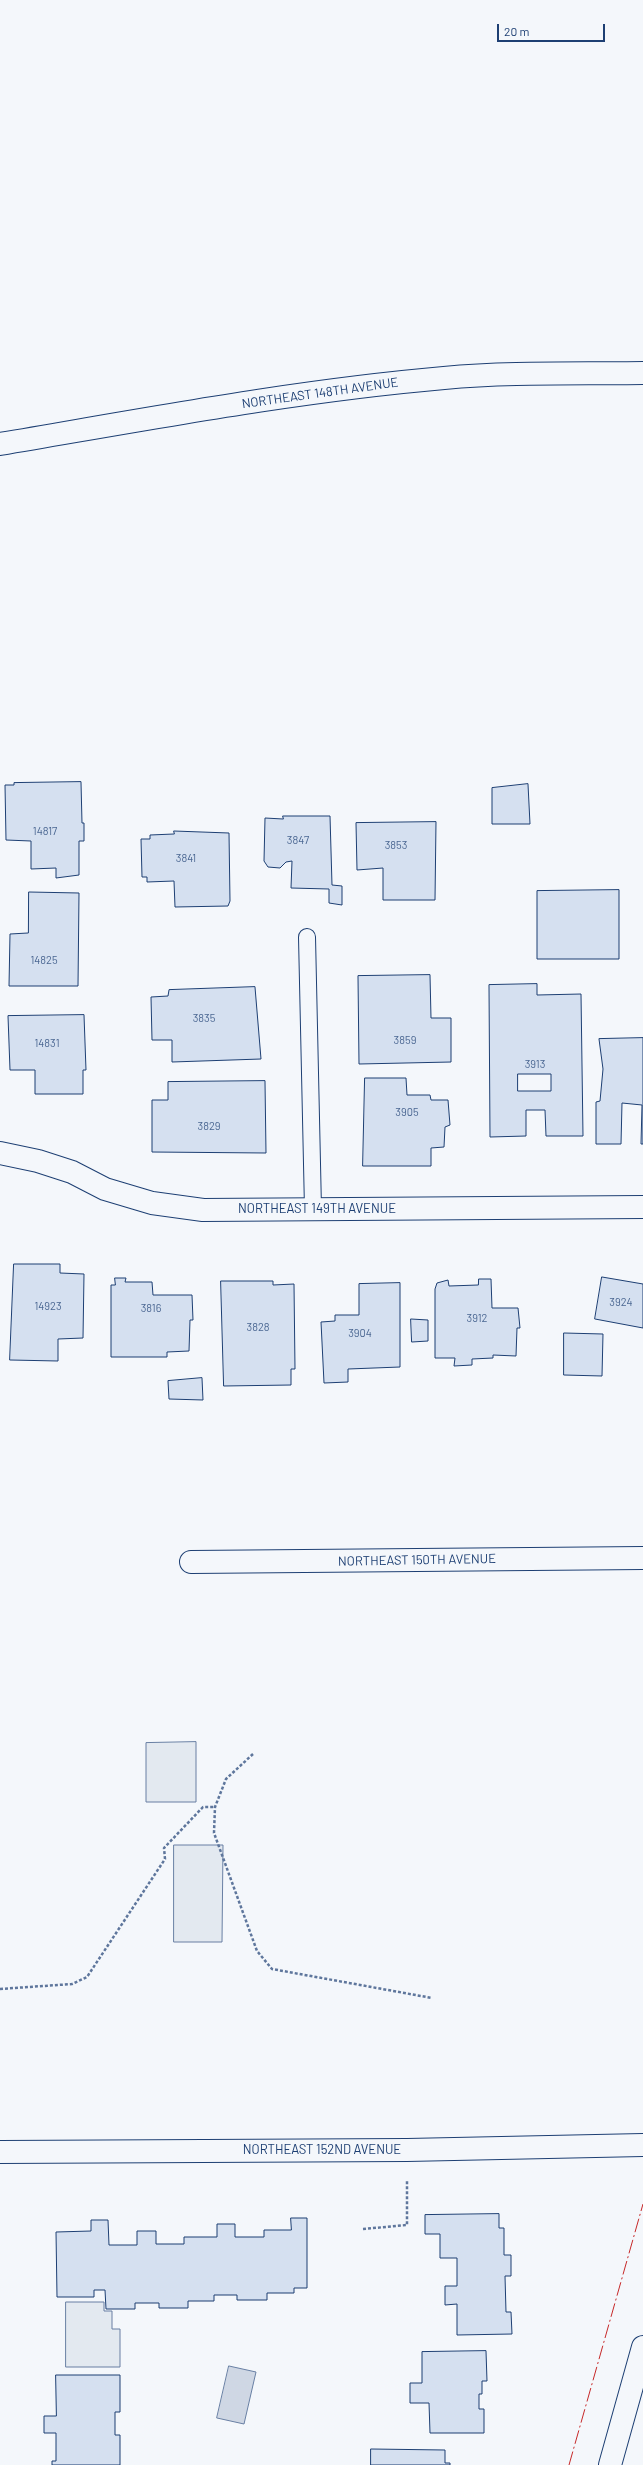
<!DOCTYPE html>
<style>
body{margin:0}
#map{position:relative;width:643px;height:2465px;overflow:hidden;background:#f4f7fb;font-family:Barlow,sans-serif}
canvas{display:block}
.scale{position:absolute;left:497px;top:24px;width:108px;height:18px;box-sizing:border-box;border:2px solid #1d3f73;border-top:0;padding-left:5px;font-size:12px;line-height:14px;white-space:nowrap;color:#1d3f73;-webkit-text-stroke:3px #f4f7fb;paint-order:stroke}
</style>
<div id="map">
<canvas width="643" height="2465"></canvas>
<div class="scale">20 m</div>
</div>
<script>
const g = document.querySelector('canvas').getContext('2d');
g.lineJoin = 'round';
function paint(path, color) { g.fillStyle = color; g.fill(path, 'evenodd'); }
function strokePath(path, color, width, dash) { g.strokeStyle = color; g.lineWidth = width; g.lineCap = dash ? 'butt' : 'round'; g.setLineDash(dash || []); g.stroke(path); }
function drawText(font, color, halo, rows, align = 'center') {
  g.font = font + ' Barlow,sans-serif'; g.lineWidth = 3; g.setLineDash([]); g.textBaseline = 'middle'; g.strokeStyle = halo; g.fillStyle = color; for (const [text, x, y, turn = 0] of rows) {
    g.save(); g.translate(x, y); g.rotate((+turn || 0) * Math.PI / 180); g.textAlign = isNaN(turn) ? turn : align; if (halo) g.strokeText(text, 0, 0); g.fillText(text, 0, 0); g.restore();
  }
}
const green = new Path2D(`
 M196 1742V1802H146V1743Z
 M174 1845H223L222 1942H174Z
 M66 2302H104V2311H112V2329H120V2367H66Z`);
paint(green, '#e3e9f0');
strokePath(green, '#687fa3', 1);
const water = new Path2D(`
 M229 2366 256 2372 244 2424 217 2418Z`);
paint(water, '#cfd7e4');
strokePath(water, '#687fa3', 1);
const building = new Path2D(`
 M81 782 82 823H84V841H79V875L56 878V868L31 869V841L6 840 5 785H14V783Z
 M528 784 530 824H492V788Z
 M283 816H330L332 885 342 886V905L329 903V889L291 888 292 861 286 862 280 868 268 867 264 861 265 818 283 819Z
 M436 822 435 900H383V868L357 870 356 823Z
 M174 831 229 833 230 901 228 906 175 907 174 881 147 882V877H142L141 839H150V835L174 834Z
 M619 890V959H537V891Z
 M29 892 79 893 78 986H9L10 934 28 933Z
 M430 975 431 1018H451V1062L359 1064 358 976Z
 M537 984V995L581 994 583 1136H546L545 1110H526V1136L490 1137 489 985ZM518 1074H551V1091H518Z
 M255 987 261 1059 172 1062V1040H152L151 997 168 996 169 990Z
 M84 1015 86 1070H83V1094H35V1070H10L8 1016Z
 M643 1038V1144H641L642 1105 622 1103 621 1144H596V1102L600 1101 603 1069 599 1039Z
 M365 1078H406L407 1095H430L431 1100H448L450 1125 445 1127 444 1147 431 1148V1166H363Z
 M265 1081 266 1153 152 1152V1100H168V1082Z
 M14 1264H60V1273L84 1274 83 1338 58 1339V1361L10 1360Z
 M602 1277 643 1284V1328L595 1319Z
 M115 1278H126L125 1282H152L153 1295H192L193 1320H190L189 1351 167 1352V1357H111V1285H115Z
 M479 1279H491L492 1308H518L520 1328H517L516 1356 493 1355V1358L472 1359V1365L454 1366 455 1358H435V1289L437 1283 448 1280 449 1286 478 1285Z
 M221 1281H273V1285L294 1284 295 1369H291V1385L224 1386Z
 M400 1283V1367L348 1369V1382L324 1383 321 1322 335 1321V1315H359V1284Z
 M411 1319 428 1320V1341L412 1342Z
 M564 1333 603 1334 602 1376 564 1375Z
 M202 1378 203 1400 169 1399 168 1381Z
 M499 2214V2228H504V2255H511V2276H505L506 2312H511L512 2334 457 2335V2304L445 2305V2286H457V2258H440V2234H425V2215Z
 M291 2218H307V2288H294V2293H267V2300H237V2295H214V2301H188V2308H159V2303H135V2309H106L105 2290H94V2297H57L56 2232 91 2231V2220H108L109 2245H137V2231H156V2244H184V2237H217V2224H235V2237H264V2230H291Z
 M486 2351 487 2381H482V2394H479V2409H484V2433H430L429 2403H410V2383H422V2352Z
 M56 2375H120V2412H115V2435H120V2465H52V2461H56V2433H44V2416H56Z
 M371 2449 445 2450V2463H450V2465H371Z`);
paint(building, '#d5e0f0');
strokePath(building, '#1d3f73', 1);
const service = new Path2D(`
 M307 937 313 1209`);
const minor = new Path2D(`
 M0 1153 38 1161 72 1172 105 1189 152 1203 203 1210 643 1207
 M191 1562 643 1558
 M0 2152 407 2150 643 2145`);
const secondary = new Path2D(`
 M0 444C148 419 295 391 444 378 510 372 577 374 643 373
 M610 2465 643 2347`);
strokePath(service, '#1d3f73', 18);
strokePath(minor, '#1d3f73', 24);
strokePath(secondary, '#1d3f73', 24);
strokePath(new Path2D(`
 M253 1754 226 1779 215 1807 214 1833 257 1951 272 1969 432 1998
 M0 1989 72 1984 87 1977 165 1859 164 1848 203 1807H215
 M363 2229 407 2225V2180`), '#5e769c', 2.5, [3, 2]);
strokePath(service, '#f4f7fb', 16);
strokePath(minor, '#f4f7fb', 22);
strokePath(secondary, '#f4f7fb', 22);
strokePath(new Path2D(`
 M569 2465 643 2204`), '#c62828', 1, [14, 3, 2, 3]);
drawText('11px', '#4b6792', null, [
 ["14817",45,831],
 ["3847",298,840],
 ["3853",396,845],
 ["3841",186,858],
 ["14825",44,960],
 ["3835",204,1018],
 ["3859",405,1040],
 ["14831",47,1043],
 ["3913",535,1064],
 ["3905",407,1112],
 ["3829",209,1126],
 ["3924",621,1302],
 ["14923",48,1306],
 ["3816",151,1308],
 ["3912",477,1318],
 ["3828",258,1327],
 ["3904",360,1333]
]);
drawText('13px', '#1d3f73', '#f4f7fb', [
 ["NORTHEAST 148TH AVENUE",320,393,-8],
 ["NORTHEAST 149TH AVENUE",317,1209],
 ["NORTHEAST 150TH AVENUE",417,1560,-1],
 ["NORTHEAST 152ND AVENUE",322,2150]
]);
</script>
